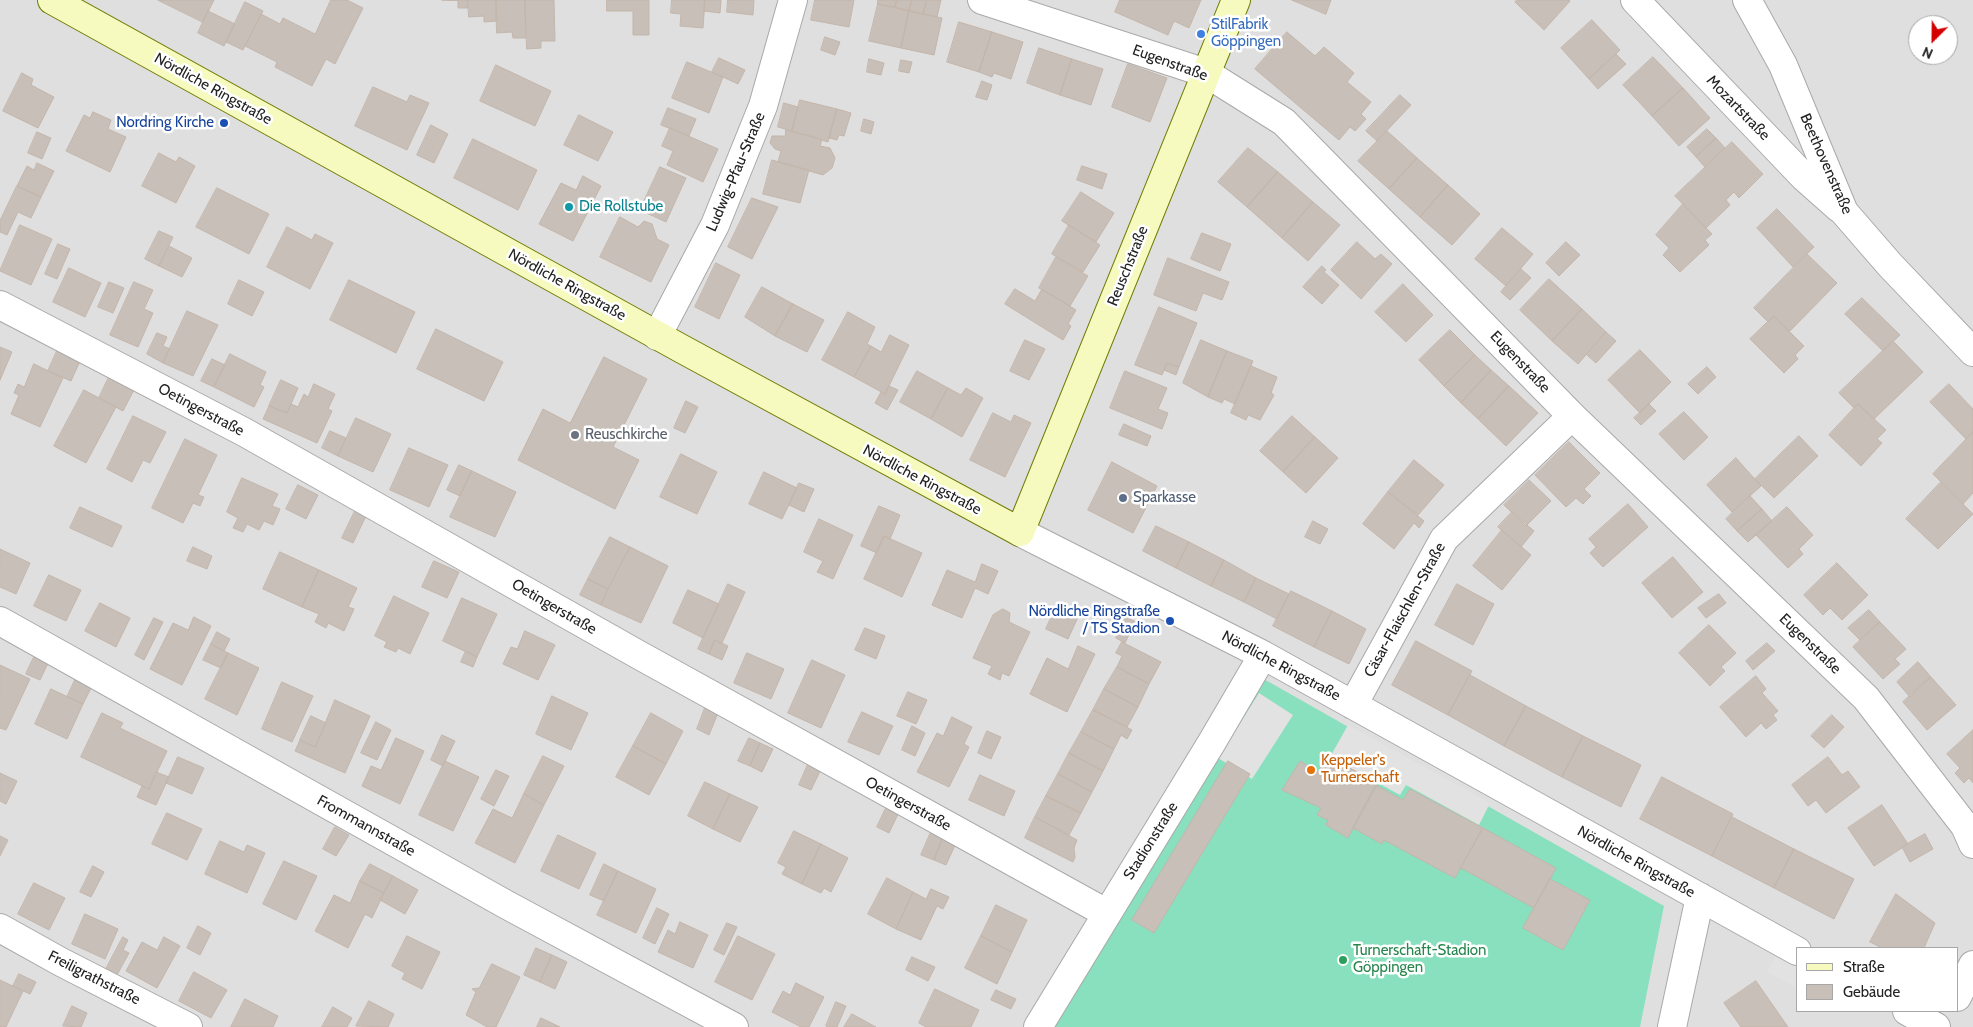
<!DOCTYPE html>
<meta charset="utf-8">
<style>
body{margin:0}
#map{position:relative;width:1973px;height:1027px;overflow:hidden;background:#f2efe9;font-family:Cabin,sans-serif}
canvas{display:block}
.legend{position:absolute;left:1796px;top:947px;width:162px;height:65px;box-sizing:border-box;background:#fff;border:1px solid #a7a7a7;margin:0;padding:6px 9px;list-style:none;font-size:15px;color:#222}
.legend li{display:flex;align-items:center;gap:10px;height:25px}
.legend b{width:25px;border:1px solid #a7a7a7}
.north{position:absolute;left:1908px;top:15px;width:50px;height:50px;box-sizing:border-box;background:#fff;border:1px solid #a7a7a7;border-radius:50%;rotate:203deg;font-size:14px;font-weight:700;line-height:20px;text-align:center;color:#222}
.north::after{content:'';display:block;margin:auto;width:18px;height:22px;background:#d40000;clip-path:polygon(50% 0,100% 100%,50% 72%,0 100%)}
</style>
<div id="map">
<canvas width="1973" height="1027"></canvas>
<ul class="legend">
<li><b style="height:6px;background:#f7fabf"></b>Straße</li>
<li><b style="height:14px;background:#c7bfb8"></b>Gebäude</li>
</ul>
<div class="north">N</div>
</div>
<script>
const g = document.querySelector('canvas').getContext('2d');
g.lineJoin = 'round';
function paint(path, color) { g.fillStyle = color; g.fill(path, 'evenodd'); }
function strokePath(path, color, width, dash) { g.strokeStyle = color; g.lineWidth = width; g.lineCap = dash ? 'butt' : 'round'; g.setLineDash(dash || []); g.stroke(path); }
function drawText(font, color, halo, rows, align = 'center') {
  g.font = font + ' Cabin,sans-serif'; g.lineWidth = 5; g.setLineDash([]); g.textBaseline = 'middle'; g.strokeStyle = halo; g.fillStyle = color; for (const [text, x, y, turn = 0] of rows) {
    g.save(); g.translate(x, y); g.rotate((+turn || 0) * Math.PI / 180); g.textAlign = isNaN(turn) ? turn : align; if (halo) g.strokeText(text, 0, 0); g.fillText(text, 0, 0); g.restore();
  }
}
paint(new Path2D(`
 M0 0H1973V1027H0ZM1918 25H1948V55H1918ZM1797 948H1957V1011H1797Z`), '#e0dfdf');
paint(new Path2D(`
 M1262 678 1664 906 1640 1027H1054Z`), '#88e0be');
paint(new Path2D(`
 M1259 693 1293 715 1252 779 1218 758Z
 M1348 725 1490 803 1479 825 1406 785 1400 795 1330 757Z
 M1778 952 1797 962V988L1767 972Z`), '#e2e2e2');
const building = new Path2D(`
 M158 0H214L203 22Z
 M331 0H347L363 8 335 64 326 59 312 86 275 67 277 62 245 46 261 14 280 24 283 18 315 34Z
 M442 0H468V8H458V1Z
 M468 0H496L497 21 484 22V16L469 17Z
 M496 0H525L526 38H513L512 32 497 33Z
 M525 0H554L555 41H541V48L527 49Z
 M607 0H649V35H633V11H607Z
 M672 0H705L703 28 680 26 681 14 671 13Z
 M705 0H721L720 13 704 11Z
 M728 0H754L753 15 727 12Z
 M815 0H854L849 27 811 20Z
 M878 0H897L895 7 878 4Z
 M897 0H912L909 11 895 7Z
 M912 0H927L923 14 909 11Z
 M927 0H941L937 17 923 14Z
 M1120 0H1201L1189 28 1174 21 1168 35 1115 12Z
 M1292 0H1331L1326 14Z
 M1517 0H1569L1570 1 1544 30 1515 2Z
 M245 2 263 11 243 50 226 42Z
 M878 4 909 11 901 48 869 41Z
 M208 11 235 24 224 46 198 33Z
 M909 11 942 18 934 55 901 48Z
 M1592 20 1620 50 1589 79 1561 48Z
 M959 22 992 32 979 72 947 62Z
 M992 32 1023 42 1011 79 994 73 992 77 979 72Z
 M1287 32 1315 56 1324 47 1354 73 1347 82 1371 102 1361 114 1366 119 1355 131 1350 127 1339 140 1255 69Z
 M825 37 840 42 835 55 821 50Z
 M1039 48 1072 59 1060 95 1027 83Z
 M1616 54 1626 64 1598 89 1589 79Z
 M1653 57 1683 88 1652 116 1623 85Z
 M719 58 745 70 738 84 712 72Z
 M869 59 884 63 881 75 867 72Z
 M1072 59 1103 69 1091 105 1060 95Z
 M901 60 912 62 909 73 899 71Z
 M687 62 723 77 709 113 672 98Z
 M1128 64 1167 78 1150 122 1112 107Z
 M496 65 551 91 535 126 480 101Z
 M22 73 33 79 31 85 54 97 38 128 3 111Z
 M982 81 992 85 987 100 976 97Z
 M373 87 407 102 410 95 429 103 407 150 355 126Z
 M1683 88 1710 118 1679 146 1652 116Z
 M1400 95 1411 105 1377 141 1366 131Z
 M800 100 837 109 828 142 792 131Z
 M784 103 798 107 792 131 778 127Z
 M668 108 696 119 689 136 661 125Z
 M837 109 851 113 844 136 839 135 837 140 829 138Z
 M93 112 111 120 108 129 126 137 110 172 66 151 84 115 90 118Z
 M579 115 613 132 598 161 564 145Z
 M864 119 874 122 871 134 861 131Z
 M431 125 448 134 434 163 417 155Z
 M670 128 718 149 703 182 667 165 673 151 662 146Z
 M1707 129 1716 138 1696 157 1687 147Z
 M786 130 822 139 820 146 830 148 835 158 832 168 823 175 778 162 781 151 775 149 770 143 772 136H785Z
 M1387 131 1417 158 1389 189 1358 161Z
 M37 132 51 138 42 159 28 153Z
 M1716 138 1725 148 1705 167 1696 157Z
 M473 139 537 170 518 210 454 178Z
 M1732 142 1763 174 1739 198 1734 192 1726 200 1730 205 1706 228 1675 196Z
 M1248 148 1278 172 1247 207 1218 182Z
 M159 153 176 162 179 157 195 166 176 203 142 186Z
 M1417 158 1448 185 1420 217 1389 189Z
 M772 160 809 170 800 203 763 194Z
 M37 163 54 171 41 197 17 186 27 166 34 170Z
 M1082 166 1107 174 1102 189 1077 180Z
 M660 167 686 178 666 222 640 210Z
 M1278 172 1313 202 1282 238 1247 207Z
 M583 176 601 186 573 241 539 224 561 183 576 190Z
 M1448 185 1480 214 1452 245 1420 217Z
 M17 186 41 197 31 218 18 212 7 235 0 232V221Z
 M217 188 269 214 249 254 196 227Z
 M1081 192 1114 213 1096 242 1062 221Z
 M752 198 778 207 752 259 728 247Z
 M1313 202 1340 225 1308 261 1282 238Z
 M1683 204 1712 234 1705 240 1709 245 1680 272 1663 255 1669 248 1656 235Z
 M1777 209 1814 247 1793 267 1757 228Z
 M620 217 638 227 644 221 652 224 657 239 669 245 651 282 600 257Z
 M20 225 52 239 31 285 0 271Z
 M1069 225 1100 245 1083 272 1052 254Z
 M287 227 312 240 315 234 333 243 310 289 267 267Z
 M1502 228 1533 254 1506 286 1475 259Z
 M159 231 173 237 159 266 145 259Z
 M1202 233 1231 244 1220 271 1191 259Z
 M1357 242 1375 259 1381 254 1392 264 1361 299 1331 270Z
 M1566 242 1580 255 1559 276 1546 263Z
 M58 244 70 249 57 279 45 274Z
 M169 246 192 258 182 277 159 266Z
 M1807 254 1837 283 1789 332 1774 316 1768 322 1754 308Z
 M1056 257 1088 276 1070 306 1039 288Z
 M1168 258 1229 282 1222 300 1203 293 1196 311 1154 295Z
 M716 263 740 275 719 319 695 307Z
 M1322 266 1326 270 1324 272 1339 285 1322 304 1303 287Z
 M69 268 101 283 85 317 53 302Z
 M1521 269 1531 278 1510 300 1501 292Z
 M1549 279 1582 309 1552 341 1520 310Z
 M239 280 264 292 252 316 228 304Z
 M349 280 415 312 396 353 330 320Z
 M109 282 124 288 113 313 98 307Z
 M134 282 153 290 144 309 153 313 138 347 110 335Z
 M1403 284 1433 315 1406 342 1375 312Z
 M762 287 793 304 775 336 745 317Z
 M1015 289 1035 301 1042 289 1076 310 1068 324 1071 326 1063 340 1005 304Z
 M1862 298 1900 335 1883 351 1845 314Z
 M793 304 824 320 807 352 775 336Z
 M1159 307 1197 323 1179 367 1167 363 1162 375 1135 365Z
 M1582 309 1606 332 1578 364 1552 341Z
 M187 311 218 325 193 376 163 363Z
 M848 312 875 327 867 344 871 346 854 377 822 360Z
 M1774 316 1804 346 1795 355 1798 359 1784 373 1750 339Z
 M436 329 503 362 484 401 417 369Z
 M1450 330 1475 355 1444 386 1419 360Z
 M1606 332 1616 341 1596 363 1587 355Z
 M157 333 167 337 163 346 170 349 163 363 147 354Z
 M890 335 909 345 885 394 854 377 871 346 881 352Z
 M1025 340 1045 349 1029 380 1010 371Z
 M1201 340 1227 351 1208 397 1183 383Z
 M1893 341 1923 372 1874 419 1858 404 1854 408 1839 393Z
 M0 347 12 352 0 380Z
 M58 349 81 359 71 381 48 371Z
 M1640 350 1671 382 1640 413 1608 380Z
 M1227 351 1253 361 1235 404 1224 399 1222 403 1208 397Z
 M230 354 266 372 260 385 264 387 254 407 214 387Z
 M1475 355 1491 370 1461 403 1444 386Z
 M604 357 647 379 613 447 639 460 615 509 518 460 543 409 570 423Z
 M212 359 225 365 214 387 201 381Z
 M1167 363 1179 367 1176 375 1164 370Z
 M34 364 63 378 40 427 11 414 19 395 14 393 18 384 24 387Z
 M1251 366 1277 377 1271 393 1274 395 1260 420 1248 415 1246 420 1231 413Z
 M1707 367 1716 377 1698 394 1688 384Z
 M1491 370 1509 386 1478 419 1461 403Z
 M917 371 948 388 931 419 900 402Z
 M1125 371 1167 388 1158 409 1168 413 1162 429 1110 408Z
 M110 375 135 388 123 411 99 398Z
 M281 380 298 388 287 413 269 406Z
 M314 384 335 394 328 409 332 411 317 443 263 419 269 406 287 413 291 404 298 407 304 394 308 397Z
 M1949 384 1973 409V432L1966 439 1930 402Z
 M889 386 898 390 887 410 875 403 881 392 885 394Z
 M1509 386 1538 413 1506 446 1478 419Z
 M948 388 961 395 966 388 983 398 962 437 931 419Z
 M84 390 116 407 86 463 54 446Z
 M686 401 698 407 685 433 674 428Z
 M1649 404 1656 411 1641 425 1634 418Z
 M1858 404 1886 430 1877 439 1882 443 1861 466 1829 435Z
 M1684 412 1708 437 1684 460 1659 434Z
 M993 413 1011 422 1014 415 1031 423 1005 477 970 460Z
 M133 416 166 432 150 463 143 460 132 482 107 469Z
 M1292 416 1315 437 1283 472 1260 451Z
 M356 418 391 434 373 472 338 456Z
 M1124 424 1151 436 1147 446 1119 435Z
 M330 431 346 438 338 456 322 448Z
 M1973 432V493L1963 504 1933 474Z
 M1799 436 1818 456 1774 498 1755 479Z
 M1315 437 1338 458 1306 493 1283 472Z
 M185 439 217 455 198 495 204 497 200 506 193 503 183 523 152 508Z
 M1569 442 1600 473 1584 489 1591 496 1583 504 1576 498 1566 507 1535 475Z
 M409 448 448 465 429 507 390 490Z
 M681 454 717 472 697 514 660 497Z
 M1736 458 1761 486 1732 512 1707 485Z
 M1414 460 1444 485 1418 515 1388 492Z
 M1112 462 1157 486 1133 533 1088 510Z
 M459 465 472 471 460 496 447 490Z
 M472 471 516 492 495 537 450 517Z
 M764 472 797 488 782 519 749 504Z
 M242 478 278 494 272 506 280 509 273 525 264 521 259 530 247 524 243 532 233 528 238 518 227 512Z
 M1529 480 1551 501 1526 526 1504 505Z
 M1941 482 1973 514 1938 549 1906 519Z
 M799 483 814 489 804 512 789 505Z
 M298 485 318 495 306 519 286 509Z
 M1388 492 1424 521 1419 528 1414 523 1394 549 1363 524Z
 M1750 496 1762 509 1737 531 1726 519Z
 M1628 504 1648 527 1603 567 1590 553 1596 547 1589 539Z
 M879 506 900 515 890 539 884 536 877 553 861 546Z
 M80 507 122 526 112 547 70 528Z
 M1787 507 1813 535 1799 549 1803 554 1788 568 1756 535Z
 M1762 509 1772 521 1748 542 1737 531Z
 M355 511 366 516 353 543 342 538Z
 M1512 512 1534 531 1521 547 1498 527Z
 M819 519 853 535 833 579 817 572 823 561 804 552Z
 M1313 521 1328 529 1320 544 1305 537Z
 M1156 526 1189 542 1176 568 1143 551Z
 M1502 530 1531 555 1502 590 1473 566Z
 M884 536 922 553 902 597 864 579Z
 M610 537 630 547 608 589 588 579Z
 M1189 542 1224 560 1211 586 1176 568Z
 M193 547 212 556 207 569 187 561Z
 M630 547 668 566 641 623 601 605Z
 M0 549 30 563 16 594 0 587Z
 M280 552 319 570 302 607 263 589Z
 M1673 557 1703 592 1672 618 1642 583Z
 M1224 560 1256 578 1244 602 1211 586Z
 M434 561 459 572 447 598 422 587Z
 M1837 563 1868 595 1842 620 1830 608 1823 615 1804 595Z
 M982 564 998 571 988 594 975 588 962 618 932 605 947 570 975 582Z
 M319 570 357 588 348 607 354 609 344 631 328 623 326 628 315 622 319 614 302 607Z
 M49 575 81 590 66 621 34 606Z
 M1256 578 1289 594 1277 619 1244 602Z
 M588 579 608 589 601 605 580 595Z
 M728 584 745 592 722 643 715 640 709 654 698 649Z
 M1457 584 1494 604 1473 645 1435 625Z
 M688 590 719 604 703 638 673 623Z
 M1291 591 1332 611 1314 647 1273 626Z
 M1719 594 1726 603 1706 618 1698 608Z
 M394 596 429 613 410 654 398 648 396 652 384 647 387 642 375 636Z
 M462 598 497 614 477 657 443 641Z
 M100 603 130 618 116 647 85 631Z
 M1057 605 1079 615 1068 639 1046 629Z
 M1003 609 1010 613 1009 622 1030 632 1009 676 1002 673 1000 680 988 674 992 666 973 658 993 615Z
 M1869 610 1880 622 1860 640 1848 628Z
 M1332 611 1366 629 1349 664 1314 647Z
 M194 617 211 626 182 685 150 669 173 623 188 630Z
 M1126 617 1142 625 1138 634 1131 630 1125 643 1116 638Z
 M154 618 163 622 144 660 135 655Z
 M1880 622 1906 649 1895 659 1900 664 1883 679 1853 647Z
 M1709 625 1736 653 1721 667 1725 671 1710 686 1679 653Z
 M865 628 885 636 876 659 855 650Z
 M525 631 555 645 538 680 503 664 511 647 517 649Z
 M217 632 230 639 224 651 211 644Z
 M715 640 728 646 722 660 709 654Z
 M1416 641 1472 671 1448 715 1392 685Z
 M1122 642 1161 662 1149 684 1117 667 1122 656 1116 653Z
 M1767 643 1775 651 1753 670 1746 661Z
 M211 644 228 653 221 668 203 660Z
 M1078 646 1095 654 1067 712 1030 694 1047 658 1068 669Z
 M466 651 477 657 473 667 461 662Z
 M228 653 259 668 237 715 205 699Z
 M747 653 784 669 771 699 734 683Z
 M35 655 49 661 40 680 26 674Z
 M812 660 845 675 821 728 788 713Z
 M1918 662 1931 677 1910 697 1897 682Z
 M0 665 30 679 6 730 0 728Z
 M1117 667 1149 684 1138 707 1104 689Z
 M1470 675 1526 706 1504 746 1448 715Z
 M77 676 93 684 83 704 67 697Z
 M1756 676 1766 689 1762 693 1778 711 1773 715 1777 720 1766 729 1761 723 1746 737 1720 707Z
 M1931 677 1956 705 1927 730 1903 702Z
 M282 682 313 696 292 742 262 729Z
 M51 689 83 704 67 739 35 724Z
 M1104 689 1138 707 1127 727 1093 710Z
 M908 692 927 700 916 724 897 716Z
 M552 696 588 713 571 750 536 734Z
 M335 700 370 716 345 773 295 751 300 740 315 747Z
 M1526 706 1583 736 1562 777 1504 746Z
 M705 708 718 713 709 735 697 729Z
 M1093 710 1132 730 1127 739 1121 735 1114 749 1081 732Z
 M862 712 893 726 879 755 848 742Z
 M102 713 123 723 120 728 167 751 149 789 81 757Z
 M651 713 683 731 666 764 633 746Z
 M1832 715 1844 727 1824 748 1811 736Z
 M311 716 326 723 315 747 300 740Z
 M952 717 972 727 964 744 969 747 949 787 917 772 937 733 943 736Z
 M376 722 391 730 377 760 361 753Z
 M912 726 925 733 915 756 902 750Z
 M1973 730V783L1969 778 1964 783 1955 773 1960 768 1947 754Z
 M987 731 1001 737 991 759 978 753Z
 M1081 732 1114 749 1103 771 1069 753Z
 M442 735 455 741 443 766 431 760Z
 M1583 736 1641 765 1621 807 1562 777Z
 M396 738 424 751 400 804 362 786 371 766 381 770Z
 M749 738 760 743 750 766 738 761Z
 M760 743 773 749 762 772 750 766Z
 M633 746 666 764 649 795 616 777Z
 M1069 753 1103 771 1092 792 1058 774Z
 M543 756 564 766 544 805 524 794Z
 M1327 756 1378 783 1348 838 1326 825 1328 820 1317 815 1321 808 1282 790 1300 761 1318 772Z
 M178 757 204 768 192 794 166 783Z
 M1828 757 1842 775 1848 771 1860 787 1826 813 1816 800 1808 806 1792 785Z
 M445 761 479 777 453 831 419 815Z
 M1228 761 1250 774 1154 933 1132 920Z
 M809 762 822 767 811 790 799 785Z
 M496 770 509 776 494 806 481 799Z
 M156 772 169 777 156 805 137 797 142 786 149 789Z
 M0 773 17 781 6 804 0 801Z
 M1058 774 1092 792 1081 813 1046 796Z
 M980 775 1015 791 1004 816 969 800Z
 M1662 777 1733 814 1712 856 1640 819Z
 M705 782 730 794 713 829 688 816Z
 M1376 785 1403 800 1410 789 1483 828 1455 878 1384 840 1382 844 1353 828Z
 M524 794 544 805 515 863 475 843 493 809 512 818Z
 M730 794 758 807 740 842 713 829Z
 M1046 796 1081 813 1069 835 1035 817Z
 M1882 805 1908 844 1874 866 1848 828Z
 M887 806 899 812 889 833 877 827Z
 M167 813 202 829 187 860 152 844Z
 M1035 817 1077 840 1074 848 1075 857 1073 862 1025 838Z
 M1732 817 1794 849 1774 888 1712 856Z
 M335 827 349 835 336 856 323 849Z
 M1483 828 1556 868 1534 908 1461 868Z
 M794 831 821 844 802 884 782 874 786 867 778 863Z
 M931 832 943 837 934 860 921 855Z
 M1925 834 1933 849 1910 862 1902 847Z
 M558 835 596 853 579 889 541 871Z
 M0 836 8 840 0 856Z
 M943 837 956 843 946 865 934 860Z
 M220 841 244 852 247 845 265 853 247 893 205 874Z
 M821 844 848 858 831 892 824 888 821 893 802 884Z
 M1794 849 1854 879 1834 919 1774 888Z
 M284 861 317 876 296 920 263 904Z
 M370 864 393 876 384 893 360 881Z
 M604 864 618 871 604 901 590 895Z
 M93 866 104 872 91 897 80 892Z
 M618 871 656 889 636 933 597 915Z
 M393 876 418 890 405 914 380 900Z
 M887 878 913 892 896 929 868 914Z
 M1550 879 1590 900 1563 950 1523 928Z
 M360 881 384 893 372 918 365 914 348 948 315 931 334 895 350 903Z
 M34 883 65 898 49 930 18 914Z
 M931 889 949 897 943 909 937 906 921 940 896 929 913 892 926 899Z
 M1896 894 1935 923 1924 948H1882L1870 942Z
 M996 905 1027 920 1012 952 981 936Z
 M657 908 669 914 655 944 643 938Z
 M85 914 118 929 105 959 72 944Z
 M680 922 708 935 693 968 658 952 668 930 675 934Z
 M727 923 737 927 724 955 714 950Z
 M198 926 211 933 200 955 187 948Z
 M407 936 440 952 422 989 402 979 405 973 392 966Z
 M738 936 775 954 752 1000 715 982Z
 M981 936 1012 952 997 984 965 968Z
 M123 937 128 940 123 950 129 953 117 975 106 969Z
 M164 937 180 946 157 988 126 971 142 942 157 950Z
 M536 948 552 955 540 982 524 975Z
 M552 955 567 962 555 989 540 982Z
 M912 957 935 967 928 981 906 970Z
 M492 964 520 977 496 1027H487L466 1015 476 992 472 989 479 988Z
 M194 972 227 990 211 1018 179 1001Z
 M19 974 36 982 30 994 13 986Z
 M0 980 23 991 6 1027H0Z
 M1756 981 1788 1027H1741L1724 1003Z
 M796 983 824 997 809 1027H801L772 1012 783 991 790 995Z
 M935 989 979 1010 971 1027H926L919 1023Z
 M996 990 1016 999 1011 1009 991 1000Z
 M245 999 278 1016 273 1027H231Z
 M369 1001 394 1014 388 1027 356 1026Z
 M836 1002 846 1006 837 1027H828L826 1026Z
 M72 1006 87 1013 81 1027 63 1026Z
 M333 1007 352 1018 347 1027H322Z
 M852 1014 876 1027H844Z
 M541 1018 560 1027H537Z`);
paint(building, '#c7bfb8');
strokePath(building, '#c4b6ab', 1);
const street = new Path2D(`
 M982 0 1206 73 1284 122 1572 416 1866 698 1965 826 1973 844
 M1635 0 1804 177 1839 208
 M1747 0 1783 65 1844 212 1890 265 1973 352
 M0 305 244 432 639 655 1106 913
 M657 336 715 225 763 106 793 0
 M1020 532 1263 655 1797 951
 M0 621 507 905 734 1027
 M1353 705 1444 539 1572 416
 M0 928 61 962 188 1027
 M1957 997 1973 965
 M1907 1011 1936 1027
 M1038 1027 1212 742 1263 655
 M1672 1027 1700 897`);
const secondary = new Path2D(`
 M52 0 682 349 1020 532 1236 0`);
strokePath(street, '#a9a9a9', 30);
strokePath(secondary, '#707d05', 30);
strokePath(street, '#fff', 28);
strokePath(secondary, '#f7fabf', 28);
for (const [x, y, r, color] of [
 [1201,34,5,"#3f7fe0"],
 [224,123,5,"#1a4fb4"],
 [569,207,5,"#0f9aa8"],
 [575,435,5,"#6b7280"],
 [1123,498,5,"#5c6f8a"],
 [1170,621,5,"#1a4fb4"],
 [1311,770,5,"#e8710a"],
 [1343,960,5,"#2e9e5b"]
]) { const dot = new Path2D(); dot.arc(x, y, r, 0, 2 * Math.PI); g.fillStyle = color; g.fill(dot); strokePath(dot, '#fff', 2); }
drawText('15px', '#366cbe', '#fff', [
 ["StilFabrik",1211,25],
 ["Göppingen",1211,42]
], 'left');
drawText('15px', '#222', '#fff', [
 ["Eugenstraße",1170,63,20],
 ["Nördliche Ringstraße",213,89,29],
 ["Mozartstraße",1738,108,46],
 ["Beethovenstraße",1826,164,66],
 ["Ludwig-Pfau-Straße",736,172,-67],
 ["Reuschstraße",1128,266,-68],
 ["Nördliche Ringstraße",567,285,29],
 ["Eugenstraße",1520,362,46],
 ["Oetingerstraße",201,410,28],
 ["Nördliche Ringstraße",922,480,28],
 ["Oetingerstraße",554,607,30],
 ["Cäsar-Flaischlen-Straße",1405,610,-61],
 ["Eugenstraße",1810,644,44],
 ["Nördliche Ringstraße",1281,666,28],
 ["Oetingerstraße",908,804,29],
 ["Frommannstraße",366,826,29],
 ["Stadionstraße",1151,841,-58],
 ["Nördliche Ringstraße",1636,862,29],
 ["Freiligrathstraße",94,978,27]
]);
drawText('15px', '#164399', '#fff', [
 ["Nordring Kirche",214,123],
 ["Nördliche Ringstraße",1160,612],
 ["/ TS Stadion",1160,629]
], 'right');
drawText('15px', '#0d838f', '#fff', [
 ["Die Rollstube",579,207]
], 'left');
drawText('15px', '#5b616d', '#fff', [
 ["Reuschkirche",585,435]
], 'left');
drawText('15px', '#4e5e75', '#fff', [
 ["Sparkasse",1133,498]
], 'left');
drawText('15px', '#c56008', '#fff', [
 ["Keppeler's",1321,761],
 ["Turnerschaft",1321,778]
], 'left');
drawText('15px', '#27864d', '#fff', [
 ["Turnerschaft-Stadion",1353,951],
 ["Göppingen",1353,968]
], 'left');
</script>
